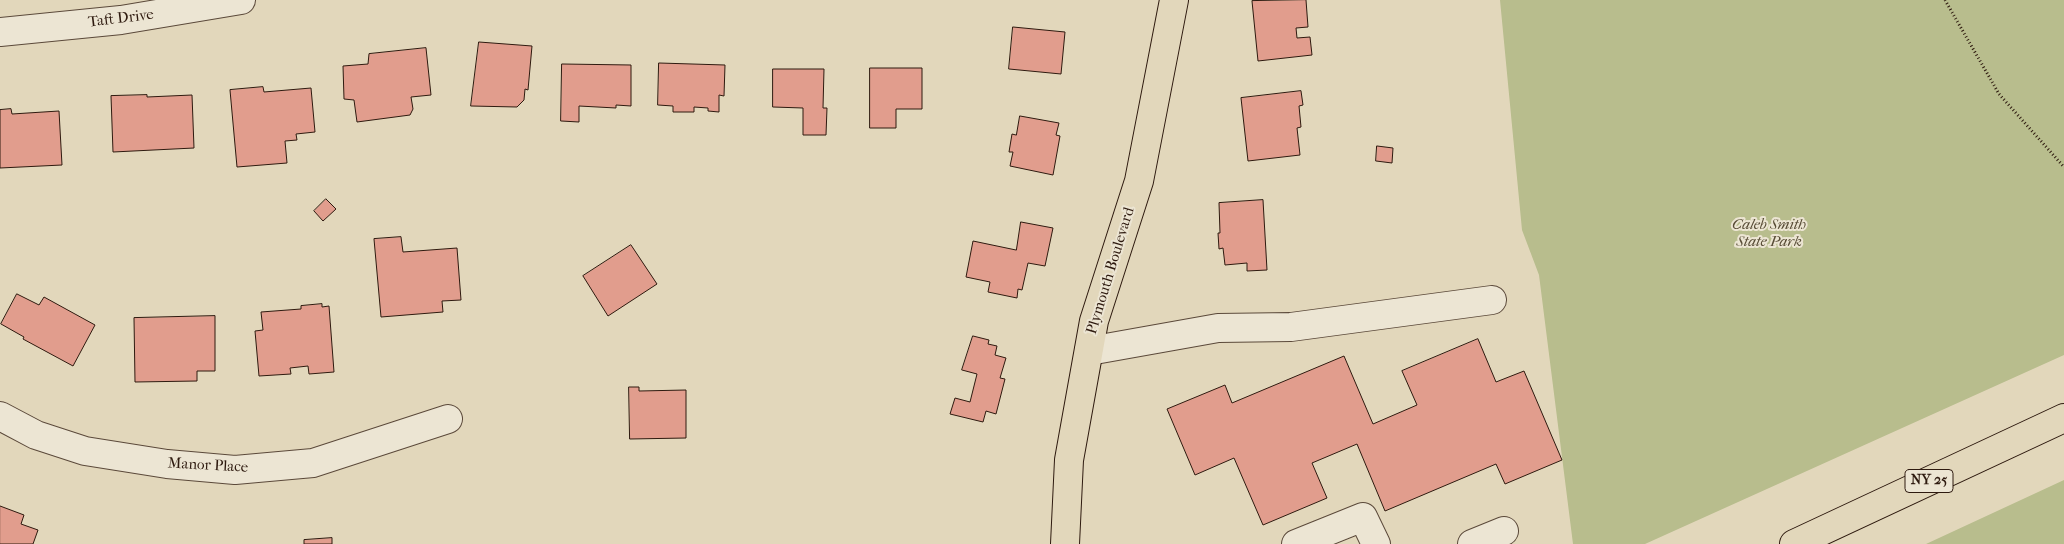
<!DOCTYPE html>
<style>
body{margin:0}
canvas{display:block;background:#e2d7bb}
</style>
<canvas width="2064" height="544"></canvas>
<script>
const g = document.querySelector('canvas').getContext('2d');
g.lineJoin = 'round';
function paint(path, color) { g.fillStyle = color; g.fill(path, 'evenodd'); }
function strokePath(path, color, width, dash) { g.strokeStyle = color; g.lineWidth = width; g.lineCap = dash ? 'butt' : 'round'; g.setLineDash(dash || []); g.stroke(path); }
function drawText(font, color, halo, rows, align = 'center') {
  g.font = font + ' "IM FELL French Canon",serif'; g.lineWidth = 4; g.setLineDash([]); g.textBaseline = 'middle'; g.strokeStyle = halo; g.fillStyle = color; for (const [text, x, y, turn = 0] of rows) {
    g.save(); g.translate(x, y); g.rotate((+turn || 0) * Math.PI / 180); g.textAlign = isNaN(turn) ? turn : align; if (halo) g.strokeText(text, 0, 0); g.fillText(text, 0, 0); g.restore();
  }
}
paint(new Path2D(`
 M1500 0H2064V355L1645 544H1573L1539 275 1522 230Z
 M2064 480V544H1926Z`), '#b8bd8d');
const building = new Path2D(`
 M1306 0 1308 27 1296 28 1297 38 1310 37 1312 55 1258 61 1252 1Z
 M1013 27 1065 32 1061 74 1009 69Z
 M479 42 532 46 528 90 525 89 524 100 517 107 471 106Z
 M426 48 431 95 411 97 413 109 410 115 357 122 354 100 344 99 343 66 368 64 369 54Z
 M659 63 725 65 724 96 719 95V112L708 111V108L694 107V112H673V106L658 105Z
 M562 64 631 65V106L616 105V108L579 106V122L561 121Z
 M870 68H922V109H896V128H870Z
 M773 69H824L823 108H827L826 135H803V108L773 107Z
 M263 87 264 92 311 88 315 132 296 134 297 140 285 141 287 163 237 167 230 90Z
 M1301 91 1303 105 1299 106 1301 127 1297 128 1300 155 1248 161 1241 98Z
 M147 95V97L192 95 194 148 113 152 111 96Z
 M11 109 12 114 59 111 62 165 0 168V110Z
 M1020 116 1059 123 1056 135 1060 136 1053 175 1010 166 1013 152H1009L1012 134 1016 135Z
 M1377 146 1393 148 1392 163 1376 161Z
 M326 199 336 209 323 221 314 211Z
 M1263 200 1267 270 1247 271V263L1225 265 1223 248 1219 249 1218 233H1220L1219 203Z
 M1021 222 1053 228 1045 266 1028 263 1022 290 1018 289 1017 298 988 292 990 282 966 277 973 241 1016 250Z
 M401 237 403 252 457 248 461 300 442 301 443 312 381 317 374 239Z
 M631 245 657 284 608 316 583 276Z
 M17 294 39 305 44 297 95 325 73 366 23 339 24 337 1 324Z
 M322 304V307L329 306 334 372 309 374 308 366 290 368 291 374 259 376 255 331 263 330 261 312 301 309V306Z
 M215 316V371H197V381L135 382 134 318Z
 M973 336 989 340 988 344 997 346 995 355 1006 358 1000 378 1005 379 996 414 986 411 983 422 950 414 955 398 970 402 977 374 962 370Z
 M1478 339 1496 382 1524 371 1562 460 1505 484 1496 464 1385 511 1357 444 1312 463 1327 498 1263 525 1234 458 1195 475 1167 409 1225 385 1232 403 1344 356 1373 424 1417 405 1402 371Z
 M629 387H639V391L686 390V438L630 439Z
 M0 506 24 515 21 524 38 530 33 544H0Z
 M332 538V544H304V540Z`);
paint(building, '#e19d8d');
strokePath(building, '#2e1a0f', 1);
const minor = new Path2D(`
 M0 32 121 20 241 0
 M1089 351 1218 328 1291 327 1492 300
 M0 416 36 435 85 451 167 464 235 470 313 463 448 419
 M1296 544 1363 517 1376 544
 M1472 544 1504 531`);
const major = new Path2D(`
 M1065 544 1069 460 1094 321 1139 181 1174 0
 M1794 544 2064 418`);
strokePath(minor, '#5b493a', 30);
strokePath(major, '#2e1a0f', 30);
strokePath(new Path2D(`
 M1945 0 1999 94 2064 167`), '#2e1a0f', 3, [1, 2.5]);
strokePath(minor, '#ece5d3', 28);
strokePath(major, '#e2d7bb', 28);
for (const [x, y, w] of [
 [1929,481,48]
]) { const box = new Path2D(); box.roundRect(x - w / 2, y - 11.5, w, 23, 4); g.fillStyle = '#ece5d3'; g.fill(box); strokePath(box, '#2e1a0f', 1); }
drawText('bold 14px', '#2e1a0f', null, [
 ["NY 25",1929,481]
]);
drawText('15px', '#2e1a0f', '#ece5d3', [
 ["Taft Drive",121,19,-7],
 ["Plymouth Boulevard",1111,271,-73],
 ["Manor Place",208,466,3]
]);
drawText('italic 15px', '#574b35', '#ece5d3', [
 ["Caleb Smith",1769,225],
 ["State Park",1769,242]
]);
</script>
